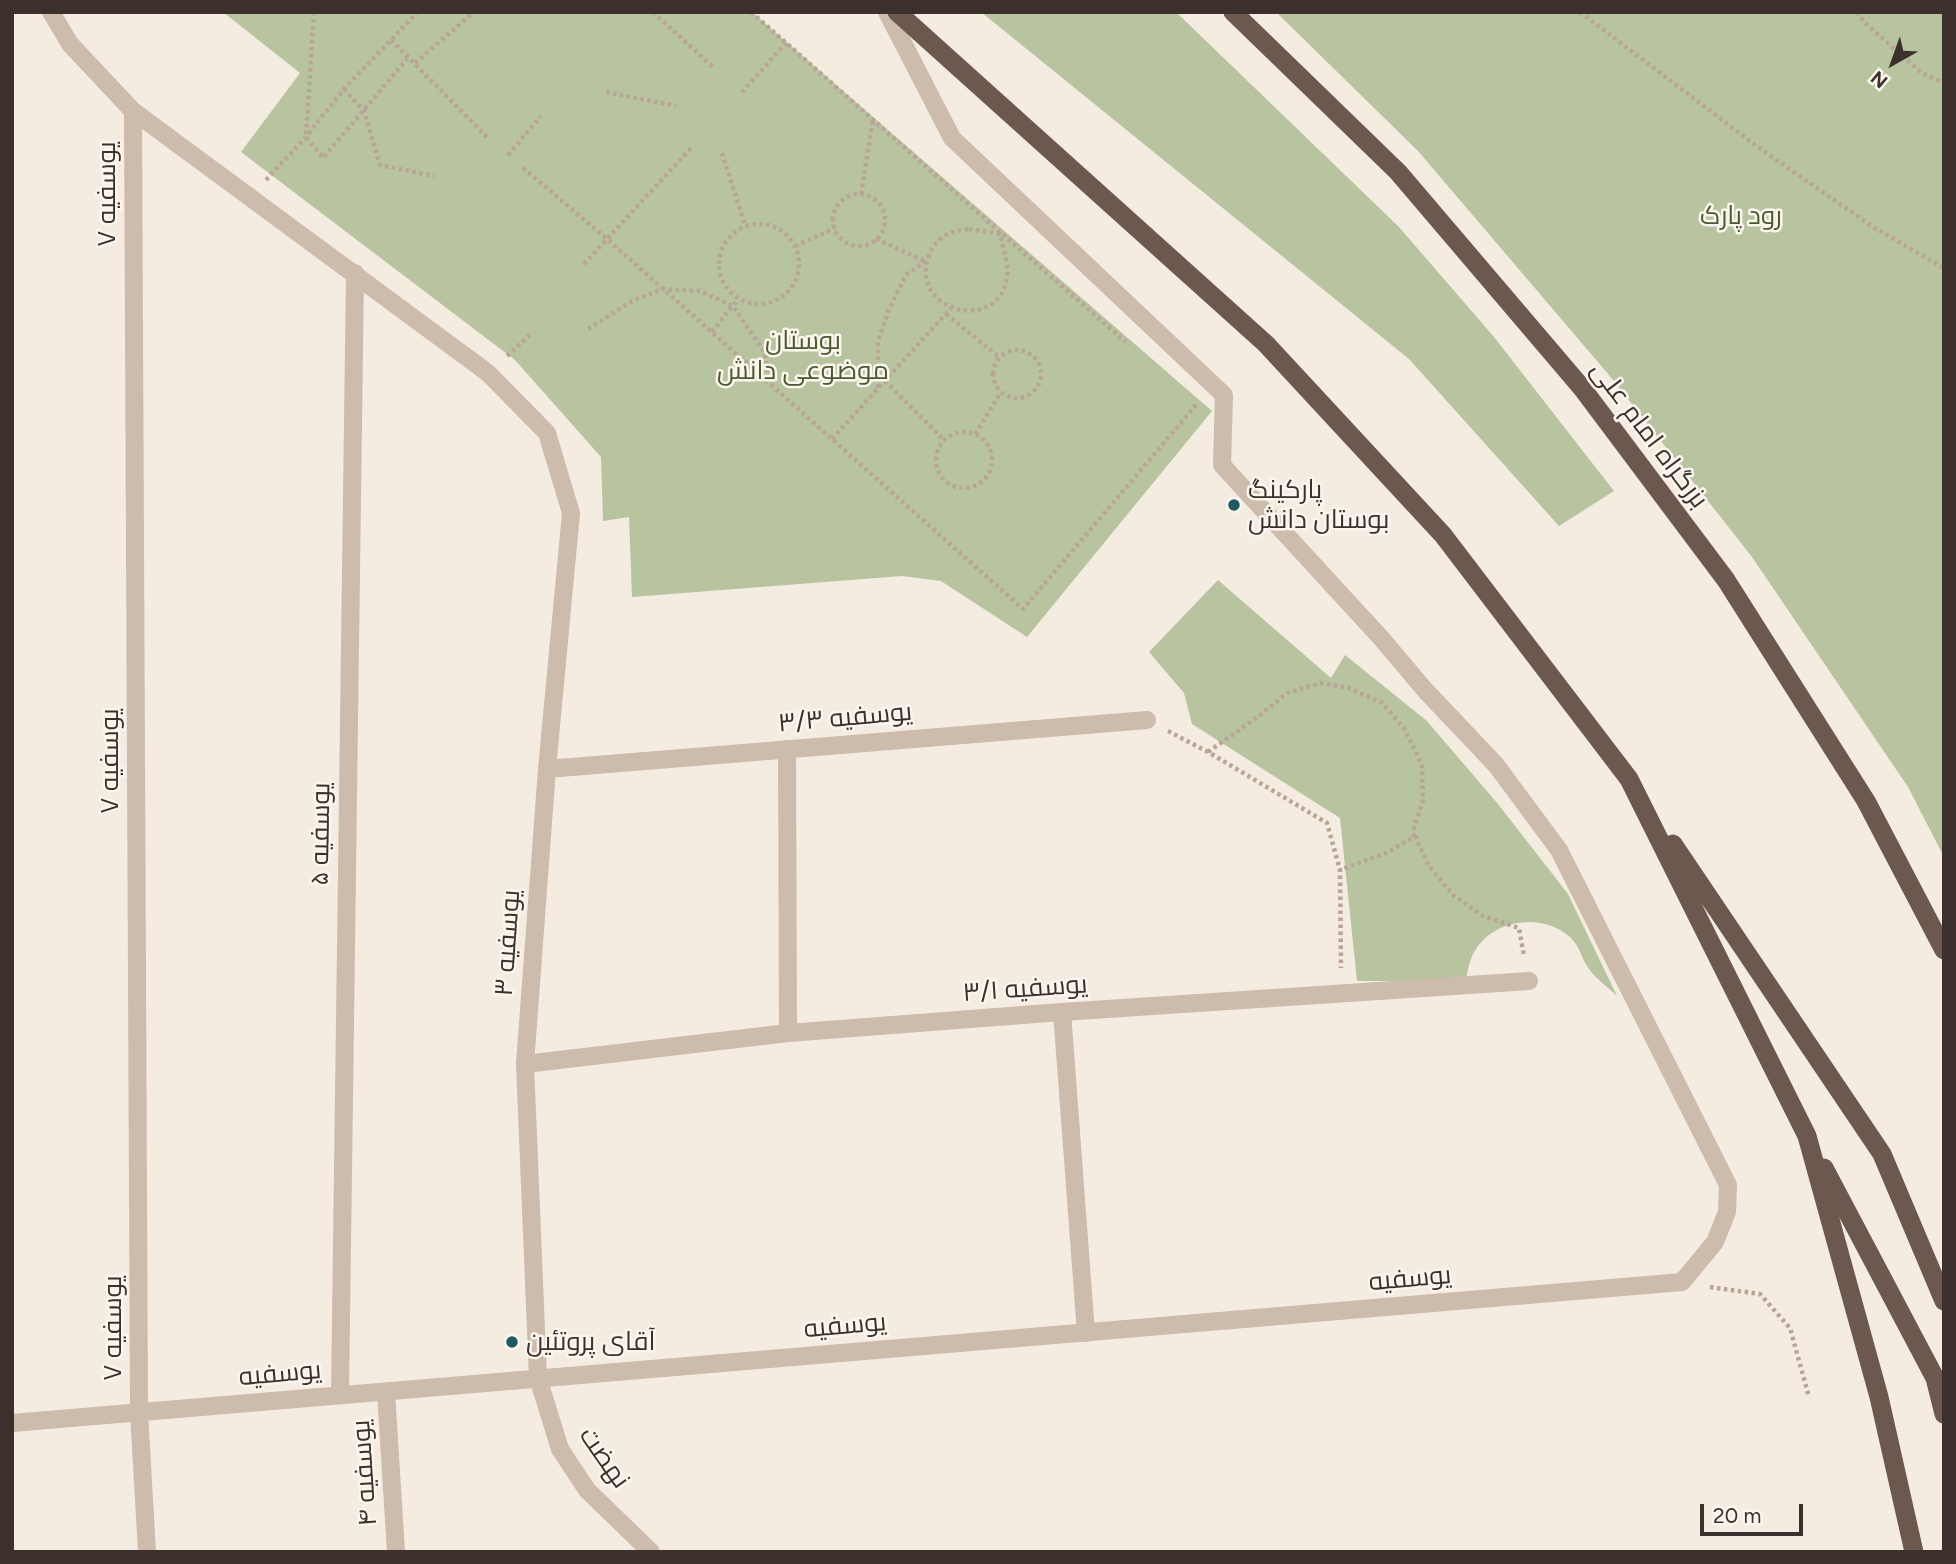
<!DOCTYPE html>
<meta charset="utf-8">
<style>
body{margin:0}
#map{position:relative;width:1956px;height:1564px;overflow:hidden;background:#f4ebe1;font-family:Figtree,sans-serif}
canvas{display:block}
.frame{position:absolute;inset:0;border:14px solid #3b302b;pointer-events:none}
.north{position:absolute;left:1858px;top:28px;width:70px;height:70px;-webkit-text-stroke:5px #fbf5ee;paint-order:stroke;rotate:220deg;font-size:19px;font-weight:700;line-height:28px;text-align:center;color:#3b302b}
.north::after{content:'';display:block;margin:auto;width:24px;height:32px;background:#3b302b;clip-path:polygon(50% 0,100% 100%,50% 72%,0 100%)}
.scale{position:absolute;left:1700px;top:1504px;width:103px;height:32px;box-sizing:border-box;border:4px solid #3b302b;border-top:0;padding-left:9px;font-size:21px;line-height:24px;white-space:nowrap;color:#3b302b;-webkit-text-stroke:5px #fbf5ee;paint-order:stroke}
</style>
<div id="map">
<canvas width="1956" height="1564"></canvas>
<div class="frame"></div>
<div class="north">N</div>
<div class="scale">20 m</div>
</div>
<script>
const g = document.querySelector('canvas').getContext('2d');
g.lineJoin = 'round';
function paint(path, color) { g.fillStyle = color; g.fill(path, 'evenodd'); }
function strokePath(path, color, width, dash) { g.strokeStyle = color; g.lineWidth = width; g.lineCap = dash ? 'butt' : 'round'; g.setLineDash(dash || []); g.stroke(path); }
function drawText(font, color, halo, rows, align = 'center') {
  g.font = font + ' Figtree,Cairo,sans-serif'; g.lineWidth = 5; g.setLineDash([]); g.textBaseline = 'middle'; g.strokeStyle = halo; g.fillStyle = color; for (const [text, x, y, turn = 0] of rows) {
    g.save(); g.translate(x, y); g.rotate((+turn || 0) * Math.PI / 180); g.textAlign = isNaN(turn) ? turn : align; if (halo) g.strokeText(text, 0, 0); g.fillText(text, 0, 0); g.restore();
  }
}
paint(new Path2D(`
 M223 12H752L1212 411 1027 637 941 581 902 576 632 597 629 517 603 521 601 457 515 360 241 152 300 73Z
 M981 12H1176L1399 227 1494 337 1614 491 1559 526 1409 359Z
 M1276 12H1944V857L1908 787 1752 557 1609 375 1418 151Z
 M1218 580 1331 678 1345 655 1427 721 1498 804 1568 894 1617 996C1608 987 1596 979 1589 969 1581 958 1581 948 1570 937 1544 914 1499 918 1478 946 1470 957 1468 968 1466 981H1357L1340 818 1192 724 1184 693 1149 652Z`), '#b8c4a0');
strokePath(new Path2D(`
 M314 12 306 137 323 158 407 59
 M653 12 715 69
 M751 12C876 122 1000 233 1126 342
 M1580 12 1755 145 1873 227 1944 268
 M1857 12 1865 23 1922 73 1944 83
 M391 40 487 137
 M415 63 474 12
 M344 89 364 111 380 165 434 176
 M606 92 676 106
 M742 92 786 43
 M722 153 745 225
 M508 155 541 116
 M523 168 607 239 1023 609 1196 405
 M266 180 306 137 344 89 418 12
 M861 194 873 119
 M833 220a26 26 0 1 1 52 0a26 26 0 1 1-52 0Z
 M719 264a40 40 0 1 1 80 0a40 40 0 1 1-80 0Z
 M969 229 1000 234C1003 248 1009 263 1007 277 1000 335 905 312 930 253 937 236 952 231 969 229Z
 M876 239 925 261
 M795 246 835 228
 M584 264 691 148
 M946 314 999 357
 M588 329 632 301 663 289 700 291 733 306 765 353 769 382
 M712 332 738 299
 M993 374a24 24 0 1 1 48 0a24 24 0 1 1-48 0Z
 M507 356 533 332
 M885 381 944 440
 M878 388V341L889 309 906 275 926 261
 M936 460a28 28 0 1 1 56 0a28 28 0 1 1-56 0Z
 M975 434 1001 392
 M832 439 951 308
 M1168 731 1208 752 1327 823 1340 870 1341 968
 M1208 752 1259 716 1287 693 1321 683 1349 688 1382 703 1404 728 1422 765 1423 800 1413 832 1414 837 1386 853 1340 870
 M1415 836 1429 866 1453 895 1483 916 1519 928 1524 956
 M1710 1287 1760 1294 1790 1328 1809 1397`), '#b9a596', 4.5, [3.5, 3.5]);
strokePath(new Path2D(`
 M787 749 788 1033
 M1062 1012 1086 1333
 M340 1395 355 273`), '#cdbbac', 18);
strokePath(new Path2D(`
 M51 12 70 44 133 111 488 373 547 433 571 513 547 769 525 1064 538 1378 560 1449 587 1490 651 1552
 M133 111 139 1412 147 1552
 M547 769 1147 720
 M525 1064 788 1033 1062 1012 1529 981
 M386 1392 396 1552
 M12 1423 1682 1282 1715 1242 1727 1212 1728 1185 1559 850 1496 765 1425 690 1381 638 1222 465 1224 395 952 138 887 12`), '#cdbbac', 18);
strokePath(new Path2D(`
 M897 12 1266 344 1443 535 1629 779 1807 1136 1879 1397 1914 1552
 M1233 12 1398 172 1582 388 1726 580 1866 801 1944 950
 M1673 844 1882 1154 1944 1301
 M1824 1168 1935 1378 1944 1414`), '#6c584f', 19);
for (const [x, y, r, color] of [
 [1234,505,7,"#1f5a5e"],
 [512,1342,7,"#1f5a5e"]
]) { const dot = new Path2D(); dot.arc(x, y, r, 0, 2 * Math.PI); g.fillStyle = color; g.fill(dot); strokePath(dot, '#fbf5ee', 2.5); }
drawText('26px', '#3b302b', '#fbf5ee', [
 ["یوسفیه ۷",107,194,-90],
 ["بزرگراه امام علی",1649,435,53],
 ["یوسفیه ۳/۳",845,718,-5],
 ["یوسفیه ۷",110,761,-90],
 ["یوسفیه ۵",321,834,-89],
 ["یوسفیه ۳",508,943,-86],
 ["یوسفیه ۳/۱",1025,989,-4],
 ["یوسفیه",1410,1279,-5],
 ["یوسفیه",845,1326,-5],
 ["یوسفیه ۷",113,1328,-90],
 ["یوسفیه",280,1374,-5],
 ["نهضت",604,1458,55],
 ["یوسفیه ۴",365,1473,-94]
]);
drawText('26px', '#4a5a2e', '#fbf5ee', [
 ["رود پارک",1741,216],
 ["بوستان",803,341],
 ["موضوعی دانش",803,371]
]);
drawText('26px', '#3b302b', '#fbf5ee', [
 ["پارکینگ",1248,490],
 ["بوستان دانش",1248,520],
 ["آقای پروتئین",526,1342]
], 'left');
</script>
